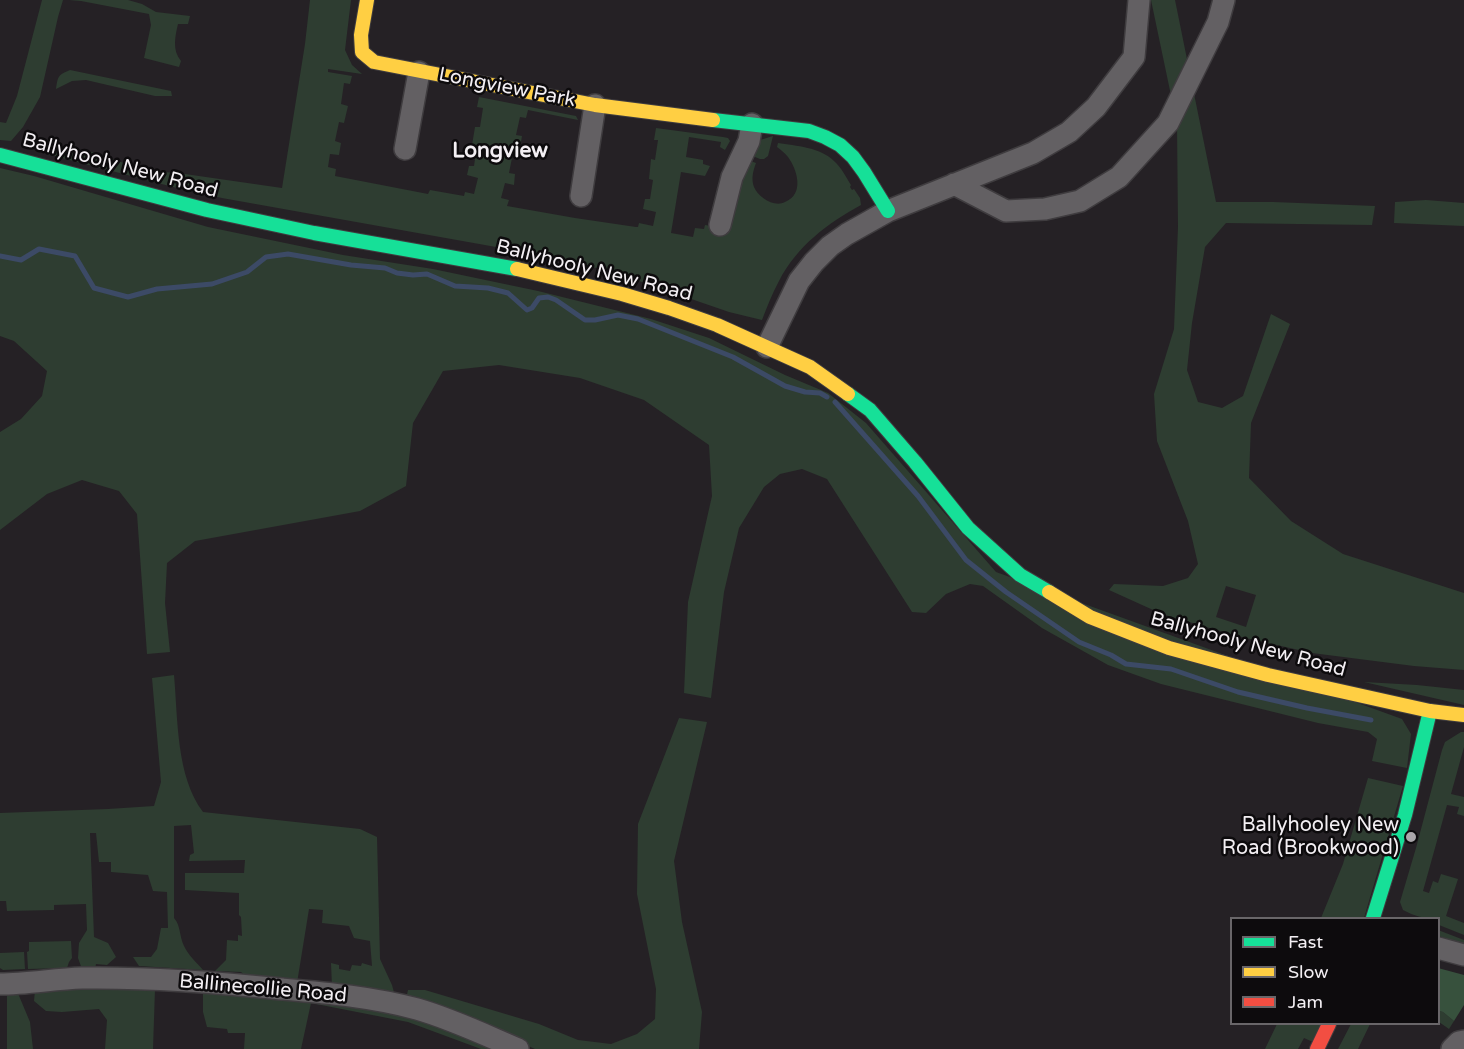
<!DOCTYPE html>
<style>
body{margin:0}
#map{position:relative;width:1464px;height:1049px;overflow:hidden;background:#252125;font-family:"Varela Round",sans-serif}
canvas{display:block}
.legend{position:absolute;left:1230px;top:917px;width:210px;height:108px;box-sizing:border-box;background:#0d0b0d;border:2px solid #696669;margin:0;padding:8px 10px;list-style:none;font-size:18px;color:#f3eff3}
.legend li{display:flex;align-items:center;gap:12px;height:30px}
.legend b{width:30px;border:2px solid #696669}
</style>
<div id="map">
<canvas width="1464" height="1049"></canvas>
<ul class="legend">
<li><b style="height:8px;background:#16e098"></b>Fast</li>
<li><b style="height:8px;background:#ffcf43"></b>Slow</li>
<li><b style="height:8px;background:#f24e42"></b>Jam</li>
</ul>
</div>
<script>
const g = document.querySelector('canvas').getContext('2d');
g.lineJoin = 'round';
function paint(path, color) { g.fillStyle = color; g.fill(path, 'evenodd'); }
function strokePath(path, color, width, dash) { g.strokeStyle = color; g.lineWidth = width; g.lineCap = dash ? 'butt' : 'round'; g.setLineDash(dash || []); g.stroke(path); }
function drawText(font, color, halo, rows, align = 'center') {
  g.font = font + ' "Varela Round",sans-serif'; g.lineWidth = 5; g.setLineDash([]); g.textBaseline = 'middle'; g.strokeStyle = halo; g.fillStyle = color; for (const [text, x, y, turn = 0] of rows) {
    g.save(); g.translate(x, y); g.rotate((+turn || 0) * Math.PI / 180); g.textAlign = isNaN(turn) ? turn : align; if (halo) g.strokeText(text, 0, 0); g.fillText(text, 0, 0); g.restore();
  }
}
paint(new Path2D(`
 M42 0H63L58 17 40 97 23 127 11 141 0 140V122L6 123 17 96Z
 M69 0H128L142 4 156 12 190 16 188 24H178C175 37 172 50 181 61L179 67 144 58 151 25 149 14 81 1Z
 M310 0H351L345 50 352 65 362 74 328 69V72L352 76 350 84 344 83 341 104 348 106 344 123 339 122 335 141 341 143 339 155 330 154 328 167 336 169 335 176 428 194 430 190 464 196 465 192 474 194 478 178 467 175 469 166H474L477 146 472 145 475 127H480L483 108 477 107 479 97 576 116 578 120 528 110 526 118 520 117 516 135 522 136 519 154 513 153 509 173 515 174 514 185 505 183 501 198 509 200 507 206 575 218 636 227H638L639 223 653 226 656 212 643 209 645 199H650L653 180 649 179 651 159 655 160 658 140H654L656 128 723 137 728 138 730 141 725 150 720 147 721 142 689 137 686 157 703 160V164L710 166 705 176 681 172 671 233 693 237 695 228 704 229 705 225 726 228 729 216H734L740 185 748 160 756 163C753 171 751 179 754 187 758 197 774 208 785 202 805 194 797 169 788 157 785 153 781 150 777 147L778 143C796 146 820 147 834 161 841 167 846 177 851 185L850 187 852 190 854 189 860 198 861 205C828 223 797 246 779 281 772 294 767 307 762 320L729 312 610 271 524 252 222 198 177 188 47 154V148L54 146 92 152 144 170 185 174 282 188 305 44Z
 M1151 0H1175L1216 202H1273L1375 206 1372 225 1226 223 1205 247 1192 323 1187 370 1198 402 1222 408 1243 396 1271 314 1290 324 1251 423 1249 478 1291 521 1343 554 1464 593V670L1414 666 1312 653 1237 636 1162 614 1109 590 1114 584 1163 586 1188 578 1198 564 1188 521 1157 441 1154 394 1174 329 1178 227 1177 124ZM1226 586 1256 595 1246 627 1216 617Z
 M70 70 171 91 172 96H155L86 80 72 81 56 89C58 76 58 75 70 70Z
 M773 136 768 156 764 159H760L750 155 757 141Z
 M0 168 34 176 208 227 343 255 433 269 538 291 651 319 709 338 785 375 828 393 866 423 996 572 1402 719 1411 734 1407 768 1372 761 1377 739 1368 732 1318 723 1161 684 1108 665 1042 628 983 586 970 584 946 594 926 613 912 612 827 479 802 469 780 474 764 487 739 528 724 592 711 698 684 693 688 602 712 496 709 445 644 400 580 378 499 365 443 371 413 423 406 486 360 511 195 541 167 563 165 603 170 652 147 654 137 514 119 491 82 480 47 494 0 530V432L21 419 42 396 47 371 14 341 0 336Z
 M1426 200 1464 203V226L1394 223 1395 202Z
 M174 675C178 719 176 776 203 812L360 829 377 837 380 959 392 985 395 996 332 987 331 963 339 965V969L350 971 352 965 361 966 362 963 372 966 370 941 354 938 349 926 322 923 323 910 309 909 297 983 247 977 241 972 215 971 226 960 227 940 238 941V935L242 936 241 917 239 915V893L185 890V873H244L245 860 189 861 190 855 194 853 191 825 174 826V918C181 926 179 936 184 946 188 955 197 963 203 970L139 966 133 957H151L157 949 161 928H168L167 892 153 891 148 875 111 872V862H99L96 833H90L94 937 108 943 116 957 107 965 96 964 95 970 82 969 78 958 79 943 87 930 86 904 54 905V910L7 911 6 901H0V813L108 809 154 806 161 782 152 678Z
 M1364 682 1417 685 1464 690V705Z
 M679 718 707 722 674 861 682 922 702 1012 699 1049H535L450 1012 406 999 408 990H425L539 1024 578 1040 611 1044 637 1034 655 1019 656 989 637 894 638 824Z
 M1461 732H1464V747L1451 794 1464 797V816L1457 814 1459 807 1447 805 1423 891 1429 893 1433 881 1438 883 1441 874 1458 879 1446 916 1464 923V935L1439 925 1438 918C1423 918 1416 917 1403 910L1400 902 1416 848 1442 750 1445 742Z
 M1368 778 1403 786 1364 918H1321L1343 864Z
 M1438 930 1464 940V945L1439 936Z
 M71 941 72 958 69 962 67 968 28 969 27 952 29 951V942Z
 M24 952 25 969 3 970 0 968V953Z
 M73 987 155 989 153 1049H105L107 1020 99 1009 62 1012 46 1011 34 1001 35 990Z
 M7 991H17L30 1022 33 1049H7Z
 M203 992 237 994 310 1003 318 998 425 1021 499 1049H481L408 1022 311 1003 301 1049H244L245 1033H228L227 1029 207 1027 203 1012Z
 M1439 1011 1443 1012 1454 1021 1449 1029 1439 1022Z
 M1277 1024H1322L1313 1042 1304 1038 1298 1049H1265Z
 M1351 1024H1370L1358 1049H1338Z`), '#2e3d31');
paint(new Path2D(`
 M1438 968 1464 975V1005L1454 1021 1443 1012 1439 1011Z`), '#37513d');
strokePath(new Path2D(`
 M0 256 21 260 39 249 75 256 94 288 128 297 157 289 212 284 247 272 266 257 288 254 351 265 385 268 397 273 413 275 427 274 455 286 488 288 508 293 527 310 532 308 539 298 548 297 556 300 585 320H595L618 315 638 319 733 357 785 386 805 392 820 393 827 397
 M835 402 918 496 966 560 1006 592 1079 642 1111 655 1126 664 1171 669 1238 692 1307 708 1371 720`), '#3c4a66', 5);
const street = new Path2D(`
 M405 149 419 72
 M954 184 1006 211 1045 209 1080 201 1119 177 1168 123 1218 22 1224 0
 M581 196 595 105
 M720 225 732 177 749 141 752 124
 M767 347 799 281 814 262 830 246 847 234 888 211 1033 153 1069 132 1096 107 1134 57 1139 0
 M1438 948 1464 955
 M0 984C27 984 54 979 82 978 148 977 215 982 282 989 327 993 373 997 417 1009 452 1019 485 1035 518 1049
 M1452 1049 1459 1042 1464 1041`);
const fast = new Path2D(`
 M713 120 809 131 825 137 840 145 853 157 864 172 888 211
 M0 155 207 210 314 233 517 269
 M848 394 870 410 915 462 968 528 1020 575 1049 592
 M1373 918 1405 815 1430 711`);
const slow = new Path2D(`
 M367 0 361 35 362 52 374 62 595 105 713 120
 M517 269 622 294 669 308 717 325 810 367 848 394
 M1049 592 1090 617 1169 648 1268 675 1430 711 1464 715`);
const jam = new Path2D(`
 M1317 1049 1329 1024`);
strokePath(street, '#3f3c3f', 24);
strokePath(fast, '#3f3c3f', 16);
strokePath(slow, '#3f3c3f', 16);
strokePath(jam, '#3f3c3f', 16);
strokePath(street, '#636063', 21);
strokePath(fast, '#16e098', 14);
strokePath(slow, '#ffcf43', 14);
strokePath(jam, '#f24e42', 14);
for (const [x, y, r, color] of [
 [1411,837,6,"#aba7ab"]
]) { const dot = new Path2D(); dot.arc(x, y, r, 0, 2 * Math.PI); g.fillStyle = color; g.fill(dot); strokePath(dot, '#0d0b0d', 2); }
drawText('20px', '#f3eff3', '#0d0b0d', [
 ["Longview Park",507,88,11],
 ["Ballyhooly New Road",120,166,15],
 ["Ballyhooly New Road",594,271,14],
 ["Ballyhooly New Road",1248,645,15],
 ["Ballinecollie Road",263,989,5]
]);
drawText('20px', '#f3eff3', '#0d0b0d', [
 ["Ballyhooley New",1399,826],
 ["Road (Brookwood)",1399,849]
], 'right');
drawText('bold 21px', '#f3eff3', '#0d0b0d', [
 ["Longview",500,151]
]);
</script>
